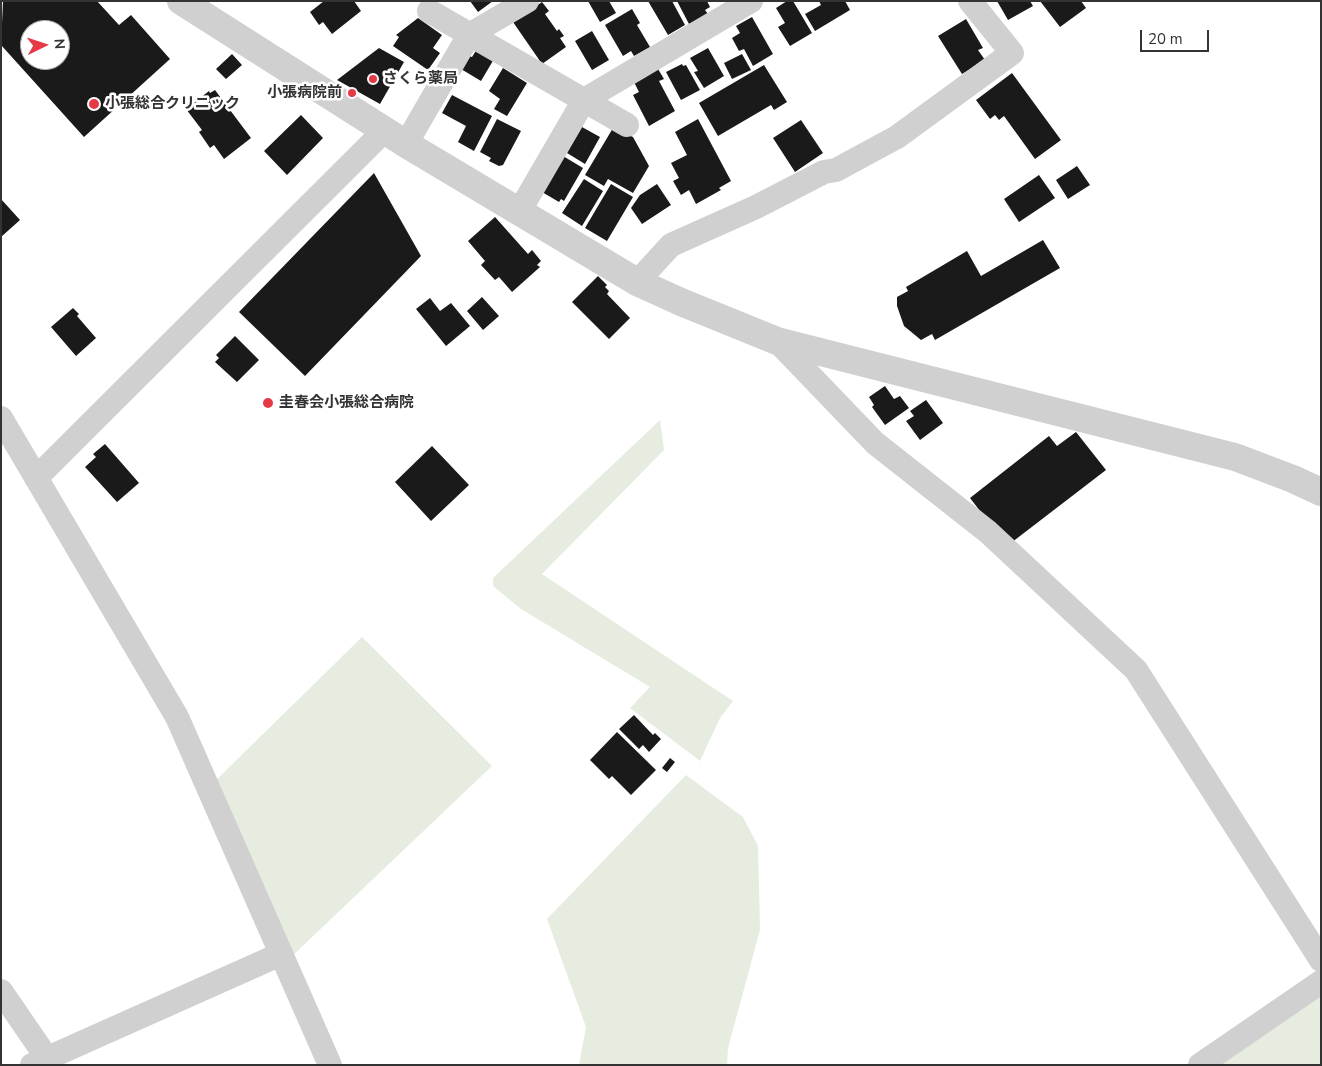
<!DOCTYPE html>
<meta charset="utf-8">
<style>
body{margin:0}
#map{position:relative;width:1322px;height:1066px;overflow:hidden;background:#fff;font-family:"Nunito Sans",sans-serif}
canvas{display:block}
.frame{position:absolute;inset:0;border:2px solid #333;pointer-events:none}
.north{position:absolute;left:20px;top:20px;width:50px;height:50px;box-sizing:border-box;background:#fff;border:1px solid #adadad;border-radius:50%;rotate:86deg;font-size:14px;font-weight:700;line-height:20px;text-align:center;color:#333}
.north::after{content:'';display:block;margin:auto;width:18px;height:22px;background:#e63946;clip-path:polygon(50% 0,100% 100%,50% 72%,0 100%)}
.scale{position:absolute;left:1140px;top:30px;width:69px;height:22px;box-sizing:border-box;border:2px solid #333;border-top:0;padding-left:6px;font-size:15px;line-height:18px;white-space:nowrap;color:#333;-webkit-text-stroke:4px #fff;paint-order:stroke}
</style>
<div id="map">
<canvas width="1322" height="1066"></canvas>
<div class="frame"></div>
<div class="north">N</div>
<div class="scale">20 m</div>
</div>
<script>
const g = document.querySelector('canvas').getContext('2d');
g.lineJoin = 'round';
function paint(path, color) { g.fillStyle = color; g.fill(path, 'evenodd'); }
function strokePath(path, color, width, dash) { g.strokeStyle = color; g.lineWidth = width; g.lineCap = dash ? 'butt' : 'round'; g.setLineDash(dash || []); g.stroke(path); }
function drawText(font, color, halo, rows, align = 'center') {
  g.font = font + ' "Nunito Sans","Noto Sans JP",sans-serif'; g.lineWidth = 5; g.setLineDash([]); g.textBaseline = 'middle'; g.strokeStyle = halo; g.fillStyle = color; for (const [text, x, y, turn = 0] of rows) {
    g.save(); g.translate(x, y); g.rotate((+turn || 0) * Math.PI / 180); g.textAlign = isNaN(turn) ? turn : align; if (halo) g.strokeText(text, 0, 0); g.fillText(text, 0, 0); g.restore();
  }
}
paint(new Path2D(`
 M660 420 664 450 542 574 733 701 720 718 700 761 630 708 650 687 521 609 493 586V578Z
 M362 637 492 766 290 958 212 784Z
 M686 775 743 817 758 846 760 930 728 1048 727 1065H579L586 1027 547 919Z
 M1321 989V1065H1209Z`), '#e6ecdf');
paint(new Path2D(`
 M3 1H97L119 25 131 15 170 59 84 137 1 45ZM30 30H60V60H30Z
 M324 1H354L361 11 332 34 323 22 319 25 310 12Z
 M470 1H493L478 12Z
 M588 1H609L616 13 600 22Z
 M648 1H672L685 25 668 35Z
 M677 1H707L710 7 705 10 708 14 689 24Z
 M787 1H793L812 33 790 46 778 27 785 23 776 8Z
 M819 1H845L850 10 815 31 805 14 821 5Z
 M997 1H1030L1033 6 1008 20Z
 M1040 1H1081L1086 8 1060 27Z
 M542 2 549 11 545 14 557 31 559 29 564 36 560 38 566 47 542 64 513 22Z
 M632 9 640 23 637 25 650 47 634 56 631 51 623 56 605 25Z
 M752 17 773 54 753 66 744 49 739 51 732 38 740 33 736 26Z
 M418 18 442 35 433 48 440 53 428 70 393 46 399 37 396 35Z
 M966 19 983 48 978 50 985 60 962 74 938 36Z
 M592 31 609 60 592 70 575 41Z
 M379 48 404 62 380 104 337 80Z
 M708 48 724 76 704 88 694 72 698 71 690 58Z
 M477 49 494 59 481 81 461 69 469 56 472 57Z
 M232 54 242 65 226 79 216 69Z
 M742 54 751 70 732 79 724 63Z
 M682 64 683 66 686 65 700 90 681 100 666 72Z
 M764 65 787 102 774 110 771 105 718 136 699 103Z
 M503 68 527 83 507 116 494 109 500 99 489 91Z
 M658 69 664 79 659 81 675 111 649 126 633 95 639 92 634 82Z
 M1012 73 1061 140 1035 159 1004 116 999 120 995 115 990 119 976 100Z
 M215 90 251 138 224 159 214 145 210 148 199 132 202 130 186 109 209 91 210 93Z
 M452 95 492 116 474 151 458 142 466 126 442 113Z
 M301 115 323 138 287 175 264 151Z
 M497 119 521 131 503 165 499 166 489 161 491 158 480 152Z
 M698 119 731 181 719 188 721 190 696 204 689 190 681 195 673 181 679 178 671 163 687 155 675 132Z
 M801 120 823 153 795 172 773 138Z
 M582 127 600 137 585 164 567 153Z
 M613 128 633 137 649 166 633 193 608 179 604 186 585 175Z
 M563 156 583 168 564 201 561 199 559 202 542 192Z
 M1077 166 1090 185 1068 199 1056 180Z
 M374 173 421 256 305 376 239 312Z
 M1039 175 1055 198 1019 222 1004 199Z
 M584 179 603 191 582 226 562 213Z
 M611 184 633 197 607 241 585 228Z
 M657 184 671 205 642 224 631 208 640 195Z
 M1 199 20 220 1 237Z
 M495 217 528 254 532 250 541 261 537 265 540 267 512 292 499 277 495 280 481 265 485 261 468 241Z
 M1043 240 1060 268 935 340 932 334 921 340 904 326 897 306V297L908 291 906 287 967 251 981 276Z
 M598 276 607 285 605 287 609 291 607 294 630 318 609 339 572 302Z
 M482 297 499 316 483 330 467 311Z
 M430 298 440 311 451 303 470 326 446 346 416 309Z
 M73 308 79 314 77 316 96 338 76 356 51 327Z
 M235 336 259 360 237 382 215 362 219 358 216 355Z
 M885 386 894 399 900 396 909 408 885 425 872 407 874 405 869 397Z
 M926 400 943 423 920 440 906 421 914 416 910 411Z
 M1076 432 1106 470 1007 546 970 498 1049 436 1057 446Z
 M105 444 139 483 117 502 85 467 96 457 93 454Z
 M432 446 469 485 431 521 395 482Z
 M634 715 653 735 655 733 661 739 649 752 643 745 639 749 619 729Z
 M617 732 656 770 631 795 612 776 609 779 590 760Z
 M670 758 675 762 667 772 662 768Z`), '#1a1a1a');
strokePath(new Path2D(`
 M429 11 627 125
 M406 144 469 35 527 1
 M519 212 584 100 751 1
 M637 282 671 245 756 207 824 172 836 170 897 137 1012 53 970 1
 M777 341 875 443 988 532 1136 670 1321 960
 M1 418 177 717 330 1065
 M36 478 384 131
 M1 991 47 1058
 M32 1065 281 954
 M1200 1065 1321 982`), '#d0d0d0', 24);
strokePath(new Path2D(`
 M181 1 406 144 637 282 681 302 777 341 1235 457 1293 479 1321 492`), '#d0d0d0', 28);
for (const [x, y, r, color] of [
 [373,79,5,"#e63946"],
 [352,93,5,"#e63946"],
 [94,104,6,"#e63946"],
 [268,403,6,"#e63946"]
]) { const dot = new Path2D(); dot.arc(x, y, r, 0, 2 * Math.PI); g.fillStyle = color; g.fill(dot); strokePath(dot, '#fff', 2); }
drawText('bold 15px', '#333', '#fff', [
 ["さくら薬局",383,79],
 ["小張病院前",342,93,"right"],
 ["小張総合クリニック",105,104],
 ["圭春会小張総合病院",279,403]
], 'left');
</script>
